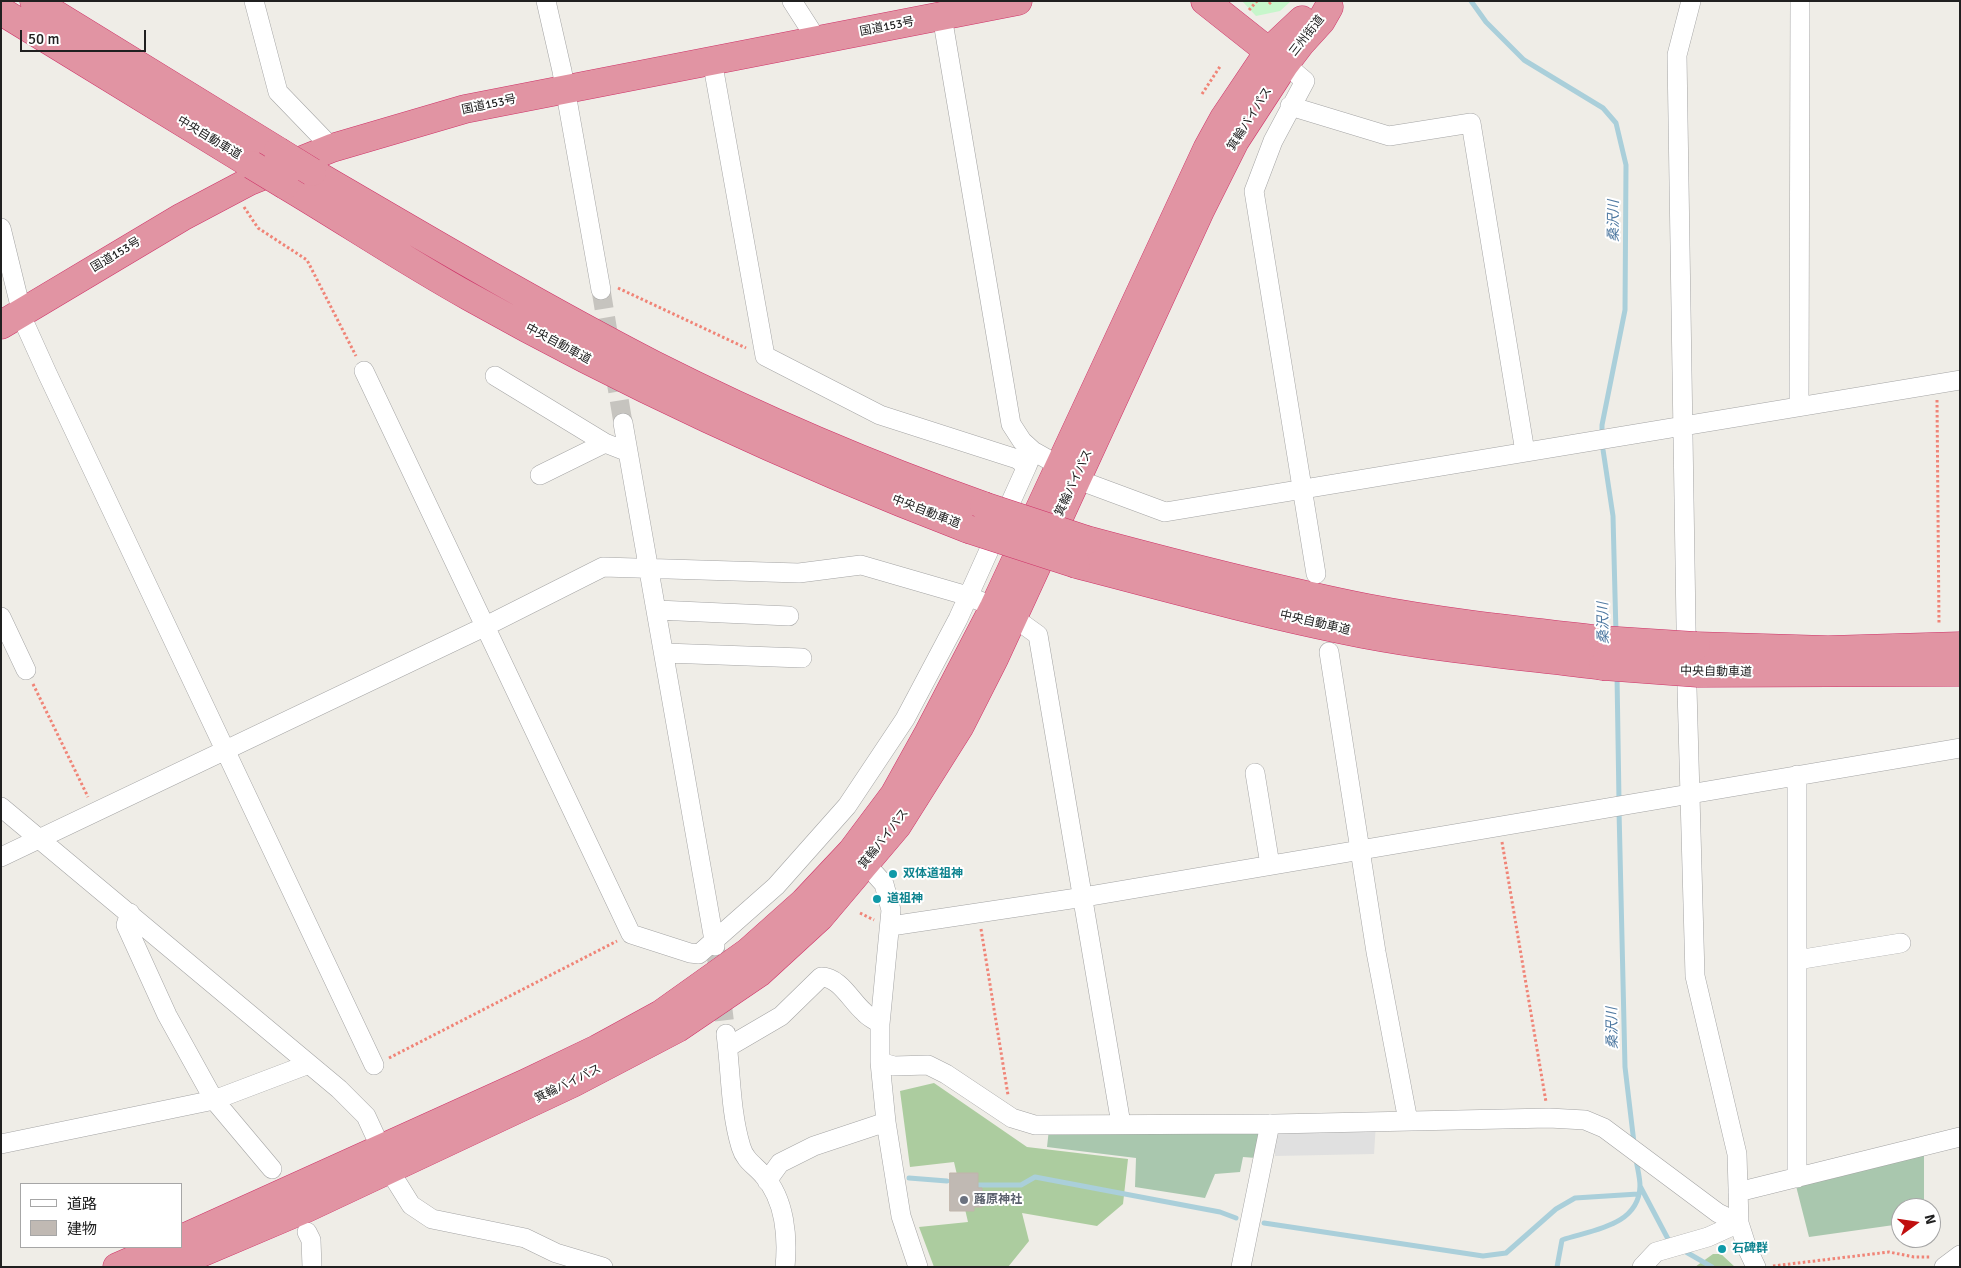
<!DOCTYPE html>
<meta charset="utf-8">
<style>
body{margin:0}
#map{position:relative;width:1961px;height:1268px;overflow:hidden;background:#efede7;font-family:Signika,"Noto Sans JP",sans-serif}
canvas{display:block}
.frame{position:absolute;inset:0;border:2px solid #202020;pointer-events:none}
.legend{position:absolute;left:20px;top:1183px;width:162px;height:65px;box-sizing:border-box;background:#fff;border:1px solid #a6a6a6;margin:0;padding:6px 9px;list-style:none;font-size:15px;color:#202020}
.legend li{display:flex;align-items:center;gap:10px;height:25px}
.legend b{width:25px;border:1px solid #a6a6a6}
.north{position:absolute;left:1891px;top:1198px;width:50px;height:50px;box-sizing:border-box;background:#fff;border:1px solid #a6a6a6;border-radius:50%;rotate:76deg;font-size:14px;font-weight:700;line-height:20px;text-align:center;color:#202020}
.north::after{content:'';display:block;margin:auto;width:18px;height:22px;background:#c00f0f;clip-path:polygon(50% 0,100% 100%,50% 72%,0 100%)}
.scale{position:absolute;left:20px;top:30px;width:126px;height:22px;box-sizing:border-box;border:2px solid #202020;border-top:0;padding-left:6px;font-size:15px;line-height:18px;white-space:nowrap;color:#202020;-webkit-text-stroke:4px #fff;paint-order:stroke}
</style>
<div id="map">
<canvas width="1961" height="1268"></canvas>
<div class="frame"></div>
<ul class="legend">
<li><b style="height:6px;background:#fff"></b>道路</li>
<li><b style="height:14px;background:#c0b9b3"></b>建物</li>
</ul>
<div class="north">N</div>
<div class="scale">50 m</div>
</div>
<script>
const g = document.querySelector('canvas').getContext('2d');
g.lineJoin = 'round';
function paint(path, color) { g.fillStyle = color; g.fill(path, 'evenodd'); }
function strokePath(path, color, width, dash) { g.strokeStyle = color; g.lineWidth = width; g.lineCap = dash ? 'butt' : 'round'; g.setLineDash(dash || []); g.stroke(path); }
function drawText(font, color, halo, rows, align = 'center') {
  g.font = font + ' Signika,"Noto Sans JP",sans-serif'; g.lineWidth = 4; g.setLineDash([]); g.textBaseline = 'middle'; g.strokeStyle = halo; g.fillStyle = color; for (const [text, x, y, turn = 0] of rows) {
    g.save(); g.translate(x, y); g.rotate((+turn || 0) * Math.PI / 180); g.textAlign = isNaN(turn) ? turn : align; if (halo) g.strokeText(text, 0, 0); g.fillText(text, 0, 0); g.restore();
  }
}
paint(new Path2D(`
 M934 1083 1027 1147 1128 1159 1123 1204 1097 1226 1022 1213 1029 1241 1008 1267H934L919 1227 968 1222 954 1162 910 1167 900 1091Z
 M1713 1254H1721L1735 1267H1695Z`), '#accc9f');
paint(new Path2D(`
 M1049 1129H1262L1256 1158 1243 1157 1240 1172 1215 1174 1205 1198 1135 1187 1136 1158 1047 1147Z
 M1924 1151V1208H1901V1224L1809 1237 1796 1186Z`), '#a9c7ae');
paint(new Path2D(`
 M1242 1H1291L1280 11 1256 16Z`), '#c7f6cb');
paint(new Path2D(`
 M1376 1122 1374 1154 1275 1156V1124Z`), '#e0e0e0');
strokePath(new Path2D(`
 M1471 1 1486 22 1524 60 1603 108 1616 123 1626 165 1625 310 1602 425V435
 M1602 443 1613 516 1616 634
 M1617 675 1619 801
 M1619 810 1625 1067 1634 1143
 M909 1178 947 1181
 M973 1185H1021L1035 1177 1220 1212 1236 1218
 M1640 1186 1668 1239
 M1264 1223 1483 1256 1506 1253 1556 1209 1575 1198 1638 1194
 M1686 1252 1712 1267
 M1557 1267 1562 1240C1592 1230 1639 1226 1640 1186 1640 1177 1637 1167 1636 1159`), '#aacfda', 5);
const building = new Path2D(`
 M950 1173H978V1188H982V1207H974V1211H950Z`);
paint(building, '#c0b9b3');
strokePath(building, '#c0b4aa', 1);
strokePath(new Path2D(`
 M601 290 623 423
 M715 946 726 1034`), '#c6c4bf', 19, [19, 9]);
const minor = new Path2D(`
 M254 1 278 92 332 148
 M546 1 562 71 601 290
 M792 1 817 40
 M1691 1 1677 55 1687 688 1695 976 1737 1154 1739 1223 1747 1248 1756 1267
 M942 16 1011 424 1022 441 1033 451
 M712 60 765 356 880 415 1017 459 1027 466 1033 451 1058 465
 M1285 64 1305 81 1273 141 1254 191 1316 574
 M1290 106 1389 136 1471 123 1525 452
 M1 228 24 322 47 373 374 1065
 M364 371 631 934 690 953 699 954 776 886 847 806 905 719 958 619 1027 466
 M495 376 605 443 628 452
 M1799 405 1800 1
 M623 423 715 946
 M540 475 605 443
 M1076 479 1165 512 1960 380
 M657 610 789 616
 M1 617 26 670
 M1013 617 1038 635 1121 1124
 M1329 652 1376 952 1408 1121
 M665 653 802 658
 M1255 773 1270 865
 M1 807 339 1089 366 1116 396 1181 411 1205 432 1219 525 1238 556 1253 603 1267
 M1 857 484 627 603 567 799 573 861 565 968 596 994 607
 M866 864 884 884 891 910 880 1024V1062L886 1122 901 1216 918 1267
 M130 913 126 925 167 1015 214 1100 272 1169
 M891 926 1084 897 1960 748
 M1797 960 1901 943
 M726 1034C731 1071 730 1111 741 1147 745 1161 756 1166 764 1176 785 1200 788 1237 785 1267
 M728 1047 781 1016 821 977C840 977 851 1001 864 1012 868 1017 875 1020 880 1024
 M880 1062 894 1066 928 1065 946 1074 1012 1118 1035 1125 1275 1124 1549 1118 1585 1120 1604 1128 1718 1213 1739 1223
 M1 1144 214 1100 309 1064
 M1797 1178V775
 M767 1181 780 1163 814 1146 886 1122
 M1738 1192 1960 1137
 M307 1232 311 1240 312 1267
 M1241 1267 1270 1124
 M1642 1267 1656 1252 1708 1237 1739 1223
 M1944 1267 1960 1255`);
const highway = new Path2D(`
 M34 1 278 151
 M1205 1 1282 62
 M1 11 252 165
 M312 172C425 238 538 305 654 365 761 419 871 466 984 506
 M285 185C347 222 407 262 470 297 630 387 797 463 968 529
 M1 325 182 217 250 181 332 148 465 109 1018 1
 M1087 540C1180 565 1272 589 1367 608 1445 623 1524 631 1603 640
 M1076 564C1171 589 1266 615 1363 634 1442 649 1523 656 1603 666
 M1696 646 1828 650 1960 646
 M1698 673 1960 672
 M181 1239 526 1083 597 1049 661 1014 748 952 804 902 852 851 894 795 929 732 994 607 1207 149 1224 118 1269 51 1302 20
 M117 1267 163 1247
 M168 1267 307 1208 573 1083 678 1028 759 973 820 917 897 826 960 726 994 659 1201 209 1235 141 1285 64 1301 43 1321 21 1329 7`);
strokePath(minor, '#a4a4a4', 20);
strokePath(highway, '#ce3368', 29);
strokePath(new Path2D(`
 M1269 4 1272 1
 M1249 10 1257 1
 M1202 94 1221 65
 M244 207 258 228 307 260 356 356
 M618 288 746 348
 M1937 400 1939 625
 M33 684 88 797
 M1502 842 1546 1102
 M860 913 874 920
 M981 929 1008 1095
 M389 1058 617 941
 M1773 1266 1889 1252 1914 1257H1930`), '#f08477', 3, [2.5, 2.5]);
strokePath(minor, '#fff', 19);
strokePath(highway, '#e194a3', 28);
const highwayBridge = new Path2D(`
 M278 151 312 172
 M252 165 285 185
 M984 506 1087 540
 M968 529 1076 564
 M1603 640 1696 646
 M1603 666 1698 673`);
strokePath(highwayBridge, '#ce3368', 29, []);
strokePath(highwayBridge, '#e194a3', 28);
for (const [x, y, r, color] of [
 [893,874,5,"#0f9aa8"],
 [877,899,5,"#0f9aa8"],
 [964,1200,5,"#6b7280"],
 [1722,1249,5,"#0f9aa8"]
]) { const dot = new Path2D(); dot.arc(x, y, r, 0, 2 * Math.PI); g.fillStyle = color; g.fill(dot); strokePath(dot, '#fff', 2); }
drawText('12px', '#202020', '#fff', [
 ["国道153号",887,27,-11],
 ["三州街道",1307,36,-52],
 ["国道153号",489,105,-12],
 ["箕輪バイパス",1250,119,-58],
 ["中央自動車道",209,138,31],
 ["国道153号",116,255,-31],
 ["中央自動車道",558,344,28],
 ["箕輪バイパス",1074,483,-65],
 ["中央自動車道",926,512,21],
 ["中央自動車道",1315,623,13],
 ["中央自動車道",1716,672,1],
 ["箕輪バイパス",884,839,-52],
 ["箕輪バイパス",568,1084,-26]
]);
drawText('bold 12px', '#0d838f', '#fff', [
 ["双体道祖神",903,874],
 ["道祖神",887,899],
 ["石碑群",1732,1249]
], 'left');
drawText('bold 12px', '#5b616d', '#fff', [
 ["蕗原神社",974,1200]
], 'left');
drawText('italic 14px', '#4f79a1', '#fff', [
 ["桑沢川",1614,221,-90],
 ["桑沢川",1604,623,-91],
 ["桑沢川",1613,1028,-91]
]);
</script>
